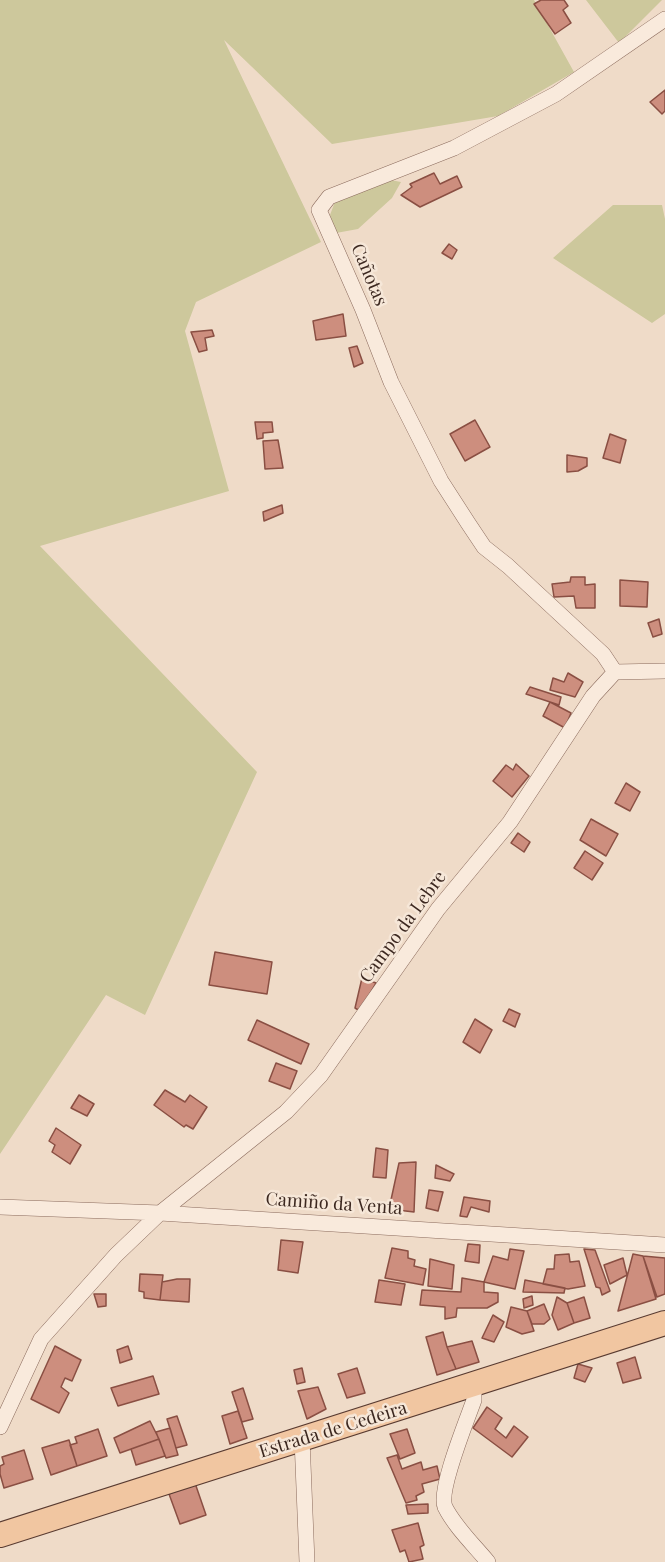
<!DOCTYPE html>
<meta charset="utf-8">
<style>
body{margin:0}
canvas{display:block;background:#efdbc8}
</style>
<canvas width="665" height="1562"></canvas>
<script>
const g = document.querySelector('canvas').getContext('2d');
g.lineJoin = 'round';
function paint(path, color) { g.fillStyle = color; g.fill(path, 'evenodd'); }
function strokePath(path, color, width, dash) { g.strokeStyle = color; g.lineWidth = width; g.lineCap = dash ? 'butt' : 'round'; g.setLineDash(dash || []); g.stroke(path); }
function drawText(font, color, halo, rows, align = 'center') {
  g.font = font + ' "Playfair Display",serif'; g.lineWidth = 5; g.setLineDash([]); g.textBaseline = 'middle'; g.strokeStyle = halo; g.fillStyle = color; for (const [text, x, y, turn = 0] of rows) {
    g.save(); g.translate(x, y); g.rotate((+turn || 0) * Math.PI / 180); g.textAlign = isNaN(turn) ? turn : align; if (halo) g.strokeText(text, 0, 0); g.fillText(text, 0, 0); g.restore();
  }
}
paint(new Path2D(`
 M0 0H534L574 72 498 116 332 144 224 40 321 242 196 302 185 331 229 491 40 546 257 772 145 1015 106 995 0 1154Z
 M586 0H662L619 43Z
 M385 179 401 182 392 198 358 229 336 233 330 215 336 199Z
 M613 205H662L665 219V314L652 323 553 258Z`), '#cdc89c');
const building = new Path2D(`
 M541 0H564L568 6 563 10 571 23 555 34 534 4Z
 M665 90V111L662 114 650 102Z
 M434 173 440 184 457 176 462 187 420 207 401 195 412 187 410 184Z
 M449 244 457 250 452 259 442 253Z
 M343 314 346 336 316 340 313 321Z
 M212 330 214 336 205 338 207 350 199 352 191 332Z
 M357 346 363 363 354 367 349 348Z
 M475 420 490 447 465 461 450 434Z
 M255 422H272L273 432 263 433V438L257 439Z
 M610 434 626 440 620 463 603 458Z
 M278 440 283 468 265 469 263 441Z
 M567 455 587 458V466L578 471 567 472Z
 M282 505 283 513 264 521 263 512Z
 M571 577H585V585L595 584V608H576L574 596 554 597 552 584 570 582Z
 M620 580 648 582 647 607 620 606Z
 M659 619 662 634 653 637 648 623Z
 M568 673 583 682 575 697 550 690 553 678 564 682Z
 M530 687 561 697 559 705 526 694Z
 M550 702 571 713 565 728 543 716Z
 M516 764 529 776 512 797 493 781 506 765 513 770Z
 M626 783 640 792 630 811 615 803Z
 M591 819 618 834 606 856 580 840Z
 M518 833 530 842 524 852 511 843Z
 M585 851 603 863 592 880 574 868Z
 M215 952 272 962 267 994 209 985Z
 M362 978 376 983 360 1011 355 1008Z
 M509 1009 520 1014 515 1027 503 1021Z
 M475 1019 492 1030 480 1053 463 1042Z
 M257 1020 309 1044 301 1064 248 1040Z
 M276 1063 297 1071 290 1089 269 1081Z
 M165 1090 185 1102 190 1095 207 1107 193 1129 186 1125 184 1127 154 1105Z
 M79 1095 94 1104 87 1116 71 1108Z
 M56 1128 81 1145 70 1164 52 1152 55 1145 49 1141Z
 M376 1148 388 1150 386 1178 373 1177Z
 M416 1162 414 1212 389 1209 399 1163Z
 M436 1165 454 1174 450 1181 435 1178Z
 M429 1190 443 1192 438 1211 426 1208Z
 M464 1197 490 1201 489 1212 471 1207 467 1217 460 1216Z
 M281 1240 303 1242 298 1273 278 1270Z
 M468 1244 480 1245 479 1263 465 1261Z
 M392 1248 408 1251V1258L415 1260 414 1266 426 1269 423 1285 385 1278Z
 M510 1249 524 1251 515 1289 484 1282 493 1256 508 1260Z
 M584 1249 595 1250 610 1291 602 1295 600 1288 596 1287Z
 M569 1254 570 1262 579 1261 585 1286 568 1289 543 1284 547 1269H554L555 1255Z
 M633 1254 643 1256 656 1299 618 1311Z
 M643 1256 665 1258V1294L657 1297Z
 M623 1258 627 1275 610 1284 604 1265Z
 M430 1259 454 1265 452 1289 428 1286Z
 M140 1274 163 1275 160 1300 144 1298V1292L139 1291Z
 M462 1278 484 1282V1292L498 1293V1302L487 1308H457L456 1317 445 1319V1307L420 1305 422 1290 461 1292Z
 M177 1279H190L189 1302 160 1300 162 1282Z
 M379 1280 405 1284 401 1305 375 1302Z
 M525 1280 565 1288 564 1293 523 1292Z
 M94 1294H106V1306L98 1307Z
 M532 1296 533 1305 524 1308 523 1299Z
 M557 1297 567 1303 574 1323 558 1330 552 1315Z
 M584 1297 590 1318 574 1323 567 1303Z
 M544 1304 550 1319 544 1324H532L527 1311Z
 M511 1307 527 1311 534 1331 522 1334 506 1327Z
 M493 1315 504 1322 494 1342 482 1338Z
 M443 1332 447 1347 456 1369 437 1375 426 1337Z
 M472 1341 479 1362 456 1369 447 1347Z
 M55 1346 81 1360 72 1381 65 1378 61 1387 69 1393 59 1413 31 1399Z
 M128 1346 132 1359 120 1363 117 1350Z
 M635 1357 641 1378 623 1383 617 1363Z
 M578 1364 592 1368 585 1382 574 1378Z
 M302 1368 305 1382 297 1384 294 1370Z
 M357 1368 365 1393 347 1398 338 1374Z
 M153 1376 159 1394 118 1406 111 1388Z
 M318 1387 326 1409 307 1419 298 1391Z
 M243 1388 253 1419 242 1422 232 1392Z
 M487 1407 502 1418 495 1429 506 1438 514 1426 528 1437 512 1457 473 1428Z
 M238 1411 247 1438 230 1444 222 1416Z
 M177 1416 187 1445 176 1448 167 1419Z
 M150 1421 159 1439 120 1453 114 1438Z
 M170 1428 178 1455 166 1458 156 1432Z
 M98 1429 107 1456 77 1466 70 1445 77 1443 75 1437Z
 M407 1429 415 1453 400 1459 390 1434Z
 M159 1439 165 1456 136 1465 131 1449Z
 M69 1440 77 1466 51 1475 42 1448Z
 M24 1450 33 1479 4 1488 0 1474V1466L4 1464 2 1457Z
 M397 1455 402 1469 421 1462 423 1470 437 1466 440 1479 422 1484 424 1492 416 1496 417 1500 406 1503 387 1458Z
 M195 1483 206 1515 180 1524 169 1494Z
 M428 1504V1513L408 1514 406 1505Z
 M418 1523 424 1545 420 1547 423 1559 409 1562 405 1550 400 1552 392 1530Z`);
paint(building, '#cd8e7e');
strokePath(building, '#8a4f43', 1.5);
const street = new Path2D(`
 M615 672 603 654 508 566 484 547 468 523 441 481 391 382 363 310 319 210 329 197 454 148 556 94 665 19
 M0 1207 160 1213 665 1245
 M474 1386V1400C467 1420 438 1490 445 1507 455 1527 474 1545 488 1562
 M0 1427 41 1339 116 1255 160 1213 286 1112 321 1075 438 909 510 822 593 696 615 672 665 671
 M302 1439 307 1562`);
const primary = new Path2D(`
 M0 1535 665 1323`);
strokePath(street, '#8b6b5d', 16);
strokePath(primary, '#593b31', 26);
strokePath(street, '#f9eadc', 15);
strokePath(primary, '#f1c6a1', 24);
drawText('18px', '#3c2820', '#f6e7d8', [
 ["Cañotas",369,275,67],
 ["Campo da Lebre",403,927,-54],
 ["Camiño da Venta",334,1204,4],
 ["Estrada de Cedeira",333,1430,-17]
]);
</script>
